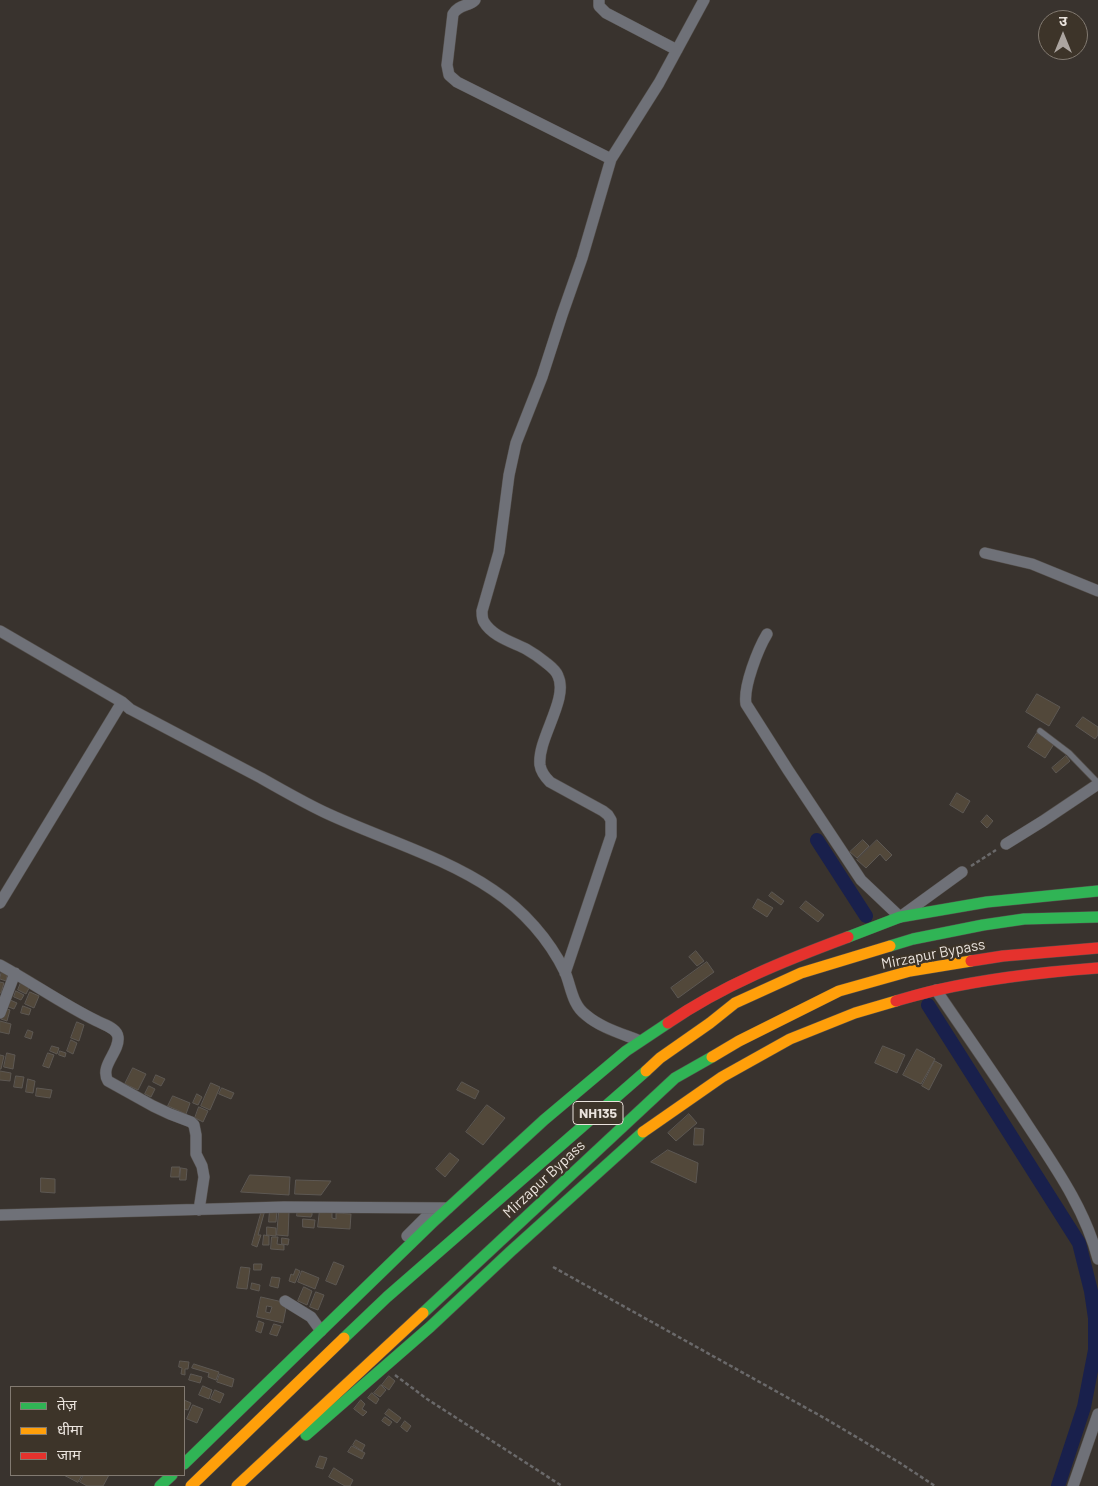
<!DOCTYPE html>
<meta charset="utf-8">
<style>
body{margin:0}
#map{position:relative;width:1098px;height:1486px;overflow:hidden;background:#39332e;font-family:Barlow,"Noto Sans Devanagari",sans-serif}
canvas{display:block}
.legend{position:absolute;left:10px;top:1386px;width:175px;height:90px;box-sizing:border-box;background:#3d3429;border:1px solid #827a71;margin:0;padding:6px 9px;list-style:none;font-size:15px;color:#eae3dd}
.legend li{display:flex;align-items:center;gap:10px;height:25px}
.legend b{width:25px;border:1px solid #827a71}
.north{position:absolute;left:1038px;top:10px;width:50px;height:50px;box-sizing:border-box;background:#3d3429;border:1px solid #827a71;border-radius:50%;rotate:0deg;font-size:14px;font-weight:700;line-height:20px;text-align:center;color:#eae3dd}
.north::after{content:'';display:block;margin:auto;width:18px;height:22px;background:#aca5a0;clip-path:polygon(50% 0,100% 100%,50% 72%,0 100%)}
</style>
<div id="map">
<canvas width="1098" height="1486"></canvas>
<ul class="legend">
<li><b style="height:6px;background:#30b455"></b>तेज़</li>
<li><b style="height:6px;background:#ff9f0a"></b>धीमा</li>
<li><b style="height:6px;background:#e5322d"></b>जाम</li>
</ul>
<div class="north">उ</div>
</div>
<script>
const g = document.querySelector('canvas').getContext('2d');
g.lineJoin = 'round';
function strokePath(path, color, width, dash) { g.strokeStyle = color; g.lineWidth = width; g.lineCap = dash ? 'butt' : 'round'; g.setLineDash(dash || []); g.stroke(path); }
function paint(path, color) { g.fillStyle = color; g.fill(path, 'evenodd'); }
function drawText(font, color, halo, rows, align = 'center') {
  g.font = font + ' Barlow,sans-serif'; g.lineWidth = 4.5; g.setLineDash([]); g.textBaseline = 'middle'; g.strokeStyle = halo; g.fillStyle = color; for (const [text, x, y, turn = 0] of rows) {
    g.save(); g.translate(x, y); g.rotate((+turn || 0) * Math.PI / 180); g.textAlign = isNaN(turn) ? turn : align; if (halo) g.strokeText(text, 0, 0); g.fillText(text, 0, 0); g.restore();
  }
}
strokePath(new Path2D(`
 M817 840 866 916
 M928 1005 1079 1243 1091 1291 1095 1318V1350L1084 1407 1058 1486`), '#19204c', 14);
const building = new Path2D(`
 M1037 694 1060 707 1049 726 1026 712Z
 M1083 717 1098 727V735L1095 739 1076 726Z
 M1037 733 1054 744 1045 758 1028 747Z
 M1066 756 1070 761 1056 773 1052 768Z
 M957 793 970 801 963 813 950 805Z
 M987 815 993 821 987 828 981 822Z
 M863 840 869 846 857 858 850 852Z
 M877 840 892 855 886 861 880 854 866 868 857 860Z
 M772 892 784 901 781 905 769 896Z
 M758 899 773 908 767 917 753 908Z
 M806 901 824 915 818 922 800 908Z
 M696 951 704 961 697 966 689 957Z
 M707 962 714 972 678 998 671 988Z
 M2 970 8 972 6 981 0 979Z
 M22 980 31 984 26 994 18 990Z
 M0 982 4 983 1 993H0Z
 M16 991 24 995 21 1000 14 997Z
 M30 992 39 996 34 1008 25 1004Z
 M8 999 17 1003 14 1009 6 1006Z
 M23 1006 31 1009 29 1015 21 1013Z
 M4 1008 10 1010 7 1021 1 1019Z
 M0 1021 11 1024 9 1034 0 1032Z
 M77 1022 84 1025 79 1041 71 1038Z
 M28 1030 33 1032 31 1039 25 1037Z
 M71 1040 77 1043 73 1054 67 1051Z
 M52 1046 59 1048 57 1054 50 1051Z
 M883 1046 905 1055 897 1073 875 1063Z
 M917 1049 935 1059 921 1084 903 1075Z
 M60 1051 66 1053 65 1057 59 1055Z
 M7 1053 15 1055 13 1069 4 1067Z
 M48 1053 54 1055 49 1068 43 1066Z
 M0 1055 4 1056 1 1069H0Z
 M935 1061 942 1065 929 1090 922 1086Z
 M133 1068 146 1074 138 1090 125 1084Z
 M0 1071 11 1073 10 1081 0 1080Z
 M156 1075 165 1079 161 1086 153 1082Z
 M16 1076 24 1077 22 1088 14 1087Z
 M28 1079 35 1081 33 1093 26 1092Z
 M462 1082 479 1091 475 1099 457 1090Z
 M211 1083 220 1087 210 1110 201 1106Z
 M149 1086 155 1089 151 1097 145 1094Z
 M37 1088 52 1090 50 1098 36 1096Z
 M222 1088 234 1093 231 1099 219 1094Z
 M197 1094 202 1097 198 1105 193 1103Z
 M173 1096 190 1103 186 1114 168 1106Z
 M487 1105 505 1118 483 1145 466 1132Z
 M199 1107 208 1111 203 1122 195 1118Z
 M689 1114 697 1123 676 1141 668 1133Z
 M695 1128 704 1129 703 1145H694Z
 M668 1150 698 1163 696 1183 651 1162Z
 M450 1153 459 1160 445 1177 436 1169Z
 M172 1167H180L179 1177H171Z
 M181 1168 187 1169 186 1180H180Z
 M250 1175 290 1177 289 1195 241 1192Z
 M41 1178 55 1179V1193L41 1192Z
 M296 1180 331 1181 321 1195 295 1194Z
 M298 1209 312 1210V1215L311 1217 297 1216Z
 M262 1210H265L258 1235H261L257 1247 252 1245Z
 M270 1210 277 1211 276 1222H269Z
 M320 1210 332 1211V1218L336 1219V1213L351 1214 350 1229 318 1227Z
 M279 1212H289L288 1236 277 1235Z
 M303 1219 315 1220 314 1228 303 1227Z
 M267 1227 276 1228V1236L267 1235Z
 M264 1235 269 1236V1245H263Z
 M272 1237H278L277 1244 284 1245V1250L271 1249Z
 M282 1238 289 1239 288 1245 282 1244Z
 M334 1262 344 1266 336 1285 326 1281Z
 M254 1264H262L261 1270H254Z
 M241 1267 250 1268 247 1289 237 1288Z
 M296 1269 300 1271 295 1283 289 1281 291 1274 293 1275Z
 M302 1271 319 1278 315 1289 298 1282Z
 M272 1277 280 1278 278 1288 270 1286Z
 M252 1283 260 1285 259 1291 251 1289Z
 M304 1287 312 1291 307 1305 298 1301Z
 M316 1292 324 1295 318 1310 310 1307Z
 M261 1297 287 1303 283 1323 257 1317ZM267 1306 272 1307 270 1313 266 1312Z
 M259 1321 264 1323 261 1333 256 1331Z
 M274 1324 281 1326 277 1336 270 1334Z
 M180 1361 189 1362 188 1369H185V1375L181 1374 182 1368 179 1367Z
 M194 1364 219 1372 216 1380 208 1377 209 1373 192 1368Z
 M191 1374 202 1377 200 1383 189 1380Z
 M220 1374 234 1379 232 1387 217 1382Z
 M389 1376 395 1381 389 1390 382 1385Z
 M381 1385 386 1390 380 1397 374 1393Z
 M203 1386 212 1390 209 1399 199 1395Z
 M215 1390 224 1394 220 1403 211 1399Z
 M372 1393 379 1399 376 1404 368 1398Z
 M184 1400 191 1403 188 1410 184 1409Z
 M361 1400 365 1404 362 1409 367 1412 363 1416 354 1409Z
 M193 1405 203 1409 197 1423 187 1419Z
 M389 1409 401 1418 397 1423 385 1414Z
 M385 1417 392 1422 389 1426 382 1421Z
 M405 1421 411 1426 407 1432 401 1427Z
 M356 1440 365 1445 362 1451 353 1445Z
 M352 1446 365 1453 362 1459 348 1452Z
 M320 1456 327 1458 323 1469 316 1467Z
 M334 1468 353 1480 350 1486H345L329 1477Z
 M64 1475H82L78 1482Z
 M84 1475H109L103 1486H87L80 1482Z`);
paint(building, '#52483a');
strokePath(building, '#5d5853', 1);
const lane = new Path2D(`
 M1040 731 1069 753 1098 783`);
const street = new Path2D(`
 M475 0C468 7 459 4 453 14L447 65 449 75 457 82 611 159
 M599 0V6L606 13 677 50
 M985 553 1032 564 1098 591
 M0 631 122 702 130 709C174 732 217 755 261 778 282 790 303 802 324 812 379 838 443 856 493 890 523 910 549 939 565 972 571 986 572 1005 586 1015 601 1028 623 1034 640 1041
 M767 634C758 649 743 687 746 704L788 770 861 880 900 917 962 872
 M1006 844 1043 821 1098 784
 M0 903 122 702
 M0 965C33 983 64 1005 97 1021 104 1025 117 1028 118 1037 120 1052 99 1066 108 1081L153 1106 170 1114 191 1122 194 1125 196 1135V1154L202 1166 204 1177 199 1210
 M565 973 611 836V820L608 815 603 811 550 782C545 777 541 772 540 765 537 739 569 699 558 676 556 670 550 666 545 662 539 657 533 653 526 649 512 642 492 636 484 622 482 619 482 615 482 611L499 552 509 475 516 443 542 377 562 315 582 258 611 159 659 83 704 0
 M936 990C966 1034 996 1077 1025 1121 1053 1164 1085 1208 1098 1259
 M0 1013 15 973
 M0 1215 284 1207 448 1208
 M407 1236 435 1208
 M285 1301 311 1317 321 1331
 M1073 1486 1098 1414`);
const fast = new Path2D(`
 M848 937 900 917 987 902 1098 891
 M890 946 913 939 983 925 1024 919 1098 917
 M423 1313 675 1078 712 1057
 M344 1338 387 1297 646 1071
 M306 1435 430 1327 510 1252 643 1132
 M184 1464 432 1223 544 1120 626 1051 668 1023
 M160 1486 172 1475`);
const slow = new Path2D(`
 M712 1057 739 1041 839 991 910 971 971 961
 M646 1071 660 1058 710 1023 735 1003 801 973 890 946
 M643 1132 722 1077 790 1039 855 1013 896 1001
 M191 1486 344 1338
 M237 1486 423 1313`);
const jam = new Path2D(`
 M971 961 1003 956 1098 948
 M896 1001C910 997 923 993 937 990 990 978 1044 972 1098 968
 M668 1023C723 985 786 960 848 937`);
strokePath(lane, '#544f4b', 7);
strokePath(street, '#544f4b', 12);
strokePath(fast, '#544f4b', 12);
strokePath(slow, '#544f4b', 12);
strokePath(jam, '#544f4b', 12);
strokePath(new Path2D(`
 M971 866 996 850
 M553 1267 826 1419 900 1463 935 1486
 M395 1375 427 1399 562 1486`), '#6a696a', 2.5, [4, 2.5]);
strokePath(lane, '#6f7178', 5.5);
strokePath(street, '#6f7178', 11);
strokePath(fast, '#30b455', 11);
strokePath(slow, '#ff9f0a', 11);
strokePath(jam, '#e5322d', 11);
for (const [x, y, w] of [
 [598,1113,50]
]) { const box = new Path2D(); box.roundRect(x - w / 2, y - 11.5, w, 23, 4); g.fillStyle = '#3d3429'; g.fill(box); strokePath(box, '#eae3dd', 1); }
drawText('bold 14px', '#eae3dd', null, [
 ["NH135",598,1113]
]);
drawText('15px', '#eae3dd', '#3d3429', [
 ["Mirzapur Bypass",933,954,-11],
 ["Mirzapur Bypass",544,1179,-43]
]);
</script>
